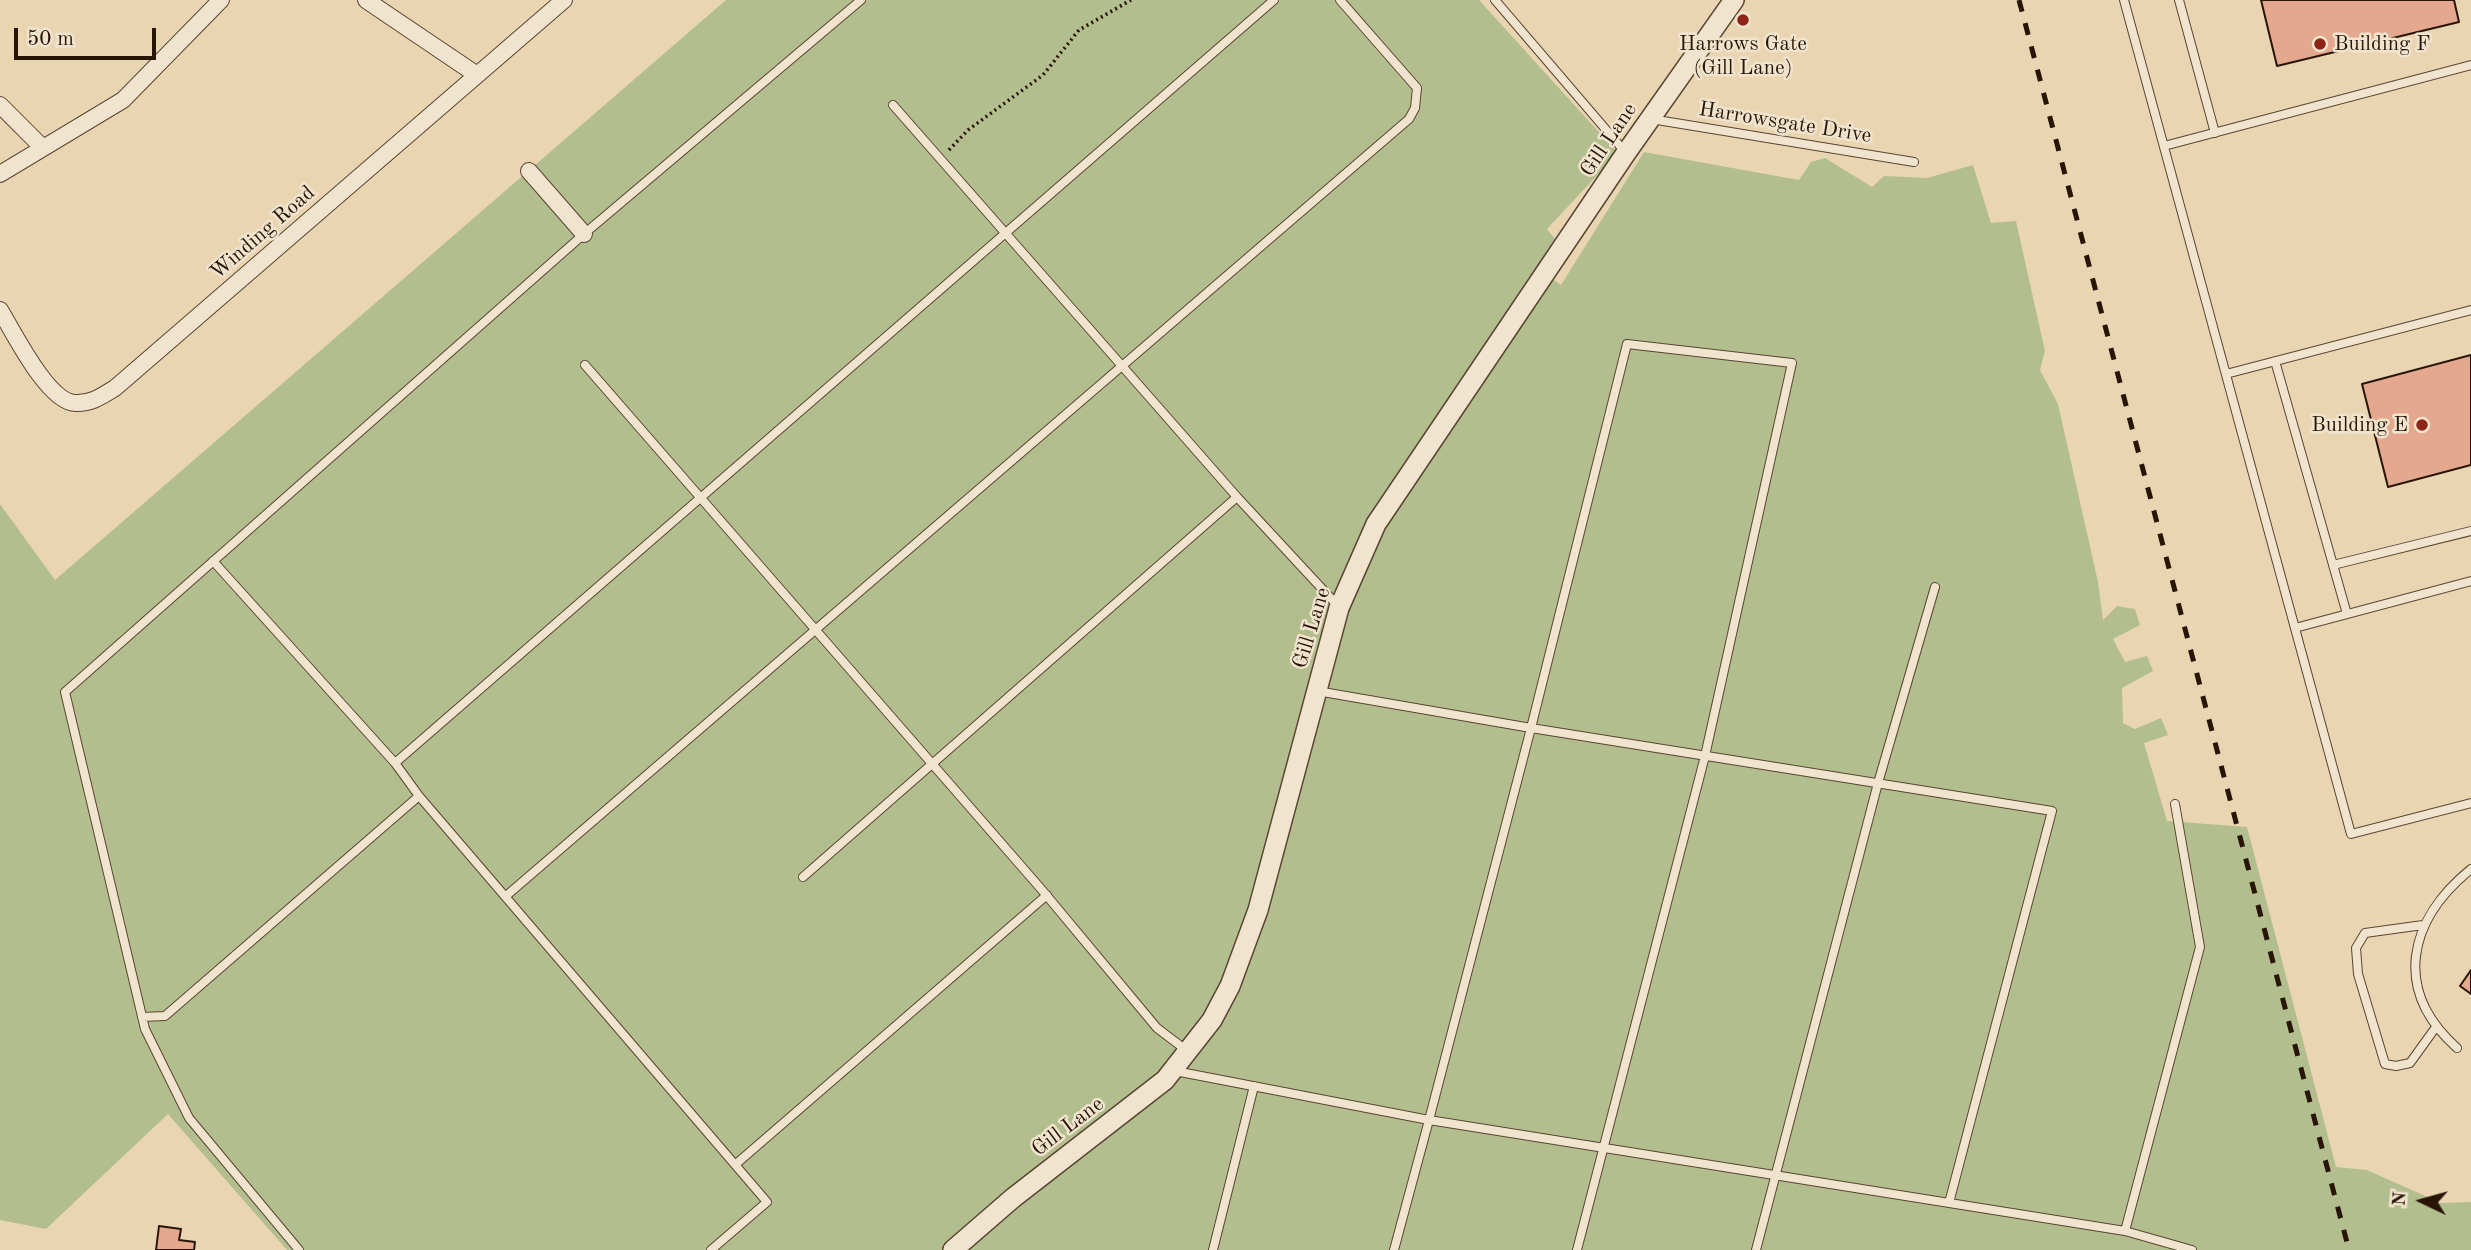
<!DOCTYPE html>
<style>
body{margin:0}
#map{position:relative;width:2471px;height:1250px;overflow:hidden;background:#ead5b3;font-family:"Old Standard TT",serif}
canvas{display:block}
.north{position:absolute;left:2387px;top:1166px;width:70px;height:70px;-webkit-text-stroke:5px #f1e4ce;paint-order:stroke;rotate:275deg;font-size:19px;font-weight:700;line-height:28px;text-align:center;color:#291506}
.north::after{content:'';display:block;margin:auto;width:24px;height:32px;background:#291506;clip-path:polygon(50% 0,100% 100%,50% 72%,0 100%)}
.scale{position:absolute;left:14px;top:28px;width:142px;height:32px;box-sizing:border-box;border:4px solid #291506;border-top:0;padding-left:9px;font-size:21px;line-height:24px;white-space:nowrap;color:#291506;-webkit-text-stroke:5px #f1e4ce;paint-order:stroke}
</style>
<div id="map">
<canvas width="2471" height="1250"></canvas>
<div class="north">N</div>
<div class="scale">50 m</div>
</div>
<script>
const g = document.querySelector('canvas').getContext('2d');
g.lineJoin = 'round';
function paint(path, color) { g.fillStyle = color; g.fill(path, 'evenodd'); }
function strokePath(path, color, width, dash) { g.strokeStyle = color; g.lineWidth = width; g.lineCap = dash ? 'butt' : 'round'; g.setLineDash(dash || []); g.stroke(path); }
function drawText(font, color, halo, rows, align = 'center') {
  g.font = font + ' "Old Standard TT",serif'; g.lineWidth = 5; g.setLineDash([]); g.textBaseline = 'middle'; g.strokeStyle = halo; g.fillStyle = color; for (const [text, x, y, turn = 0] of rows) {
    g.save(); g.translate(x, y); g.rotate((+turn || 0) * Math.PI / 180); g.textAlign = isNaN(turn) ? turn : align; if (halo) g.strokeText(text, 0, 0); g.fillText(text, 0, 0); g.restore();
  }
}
paint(new Path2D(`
 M726 0H1479L1618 153 1547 229 1564 250 1550 277 1561 285 1644 152 1799 180 1811 162 1825 158 1872 187 1884 176 1927 178 1973 165 1991 223 2016 221 2045 351 2040 370 2058 404 2098 582 2103 620 2117 606 2135 609 2140 625 2113 639 2125 662 2147 656 2153 671 2122 688 2123 723 2135 729 2161 718 2168 735 2144 743 2167 821 2247 827 2336 1167 2367 1170 2441 1203 2471 1202V1250H287L168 1114 46 1229 0 1220V504L55 580Z`), '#b3be8f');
const building = new Path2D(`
 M2261 0H2454L2459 22 2277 66Z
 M2471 355V465L2388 487 2362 384Z
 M2471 970V994L2460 986Z
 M159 1226 181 1229 179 1240 195 1242 194 1250H156Z`);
paint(building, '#e3a88e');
strokePath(building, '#291506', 2);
const service = new Path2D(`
 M1495 0 1626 153
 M2124 0 2351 834 2471 803
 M2179 0 2215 133
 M893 105 1237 497
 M1651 119 1914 162
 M2164 146 2471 65
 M2275 361 2347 614
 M585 365 1042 890 1157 1028 1186 1050
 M2226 374 2471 310
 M213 561 395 763
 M2333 565 2471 531
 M2295 628 2471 581
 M1317 691 1531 728 1627 344 1792 363 1705 756 1577 1250
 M419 796 767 1202 711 1250
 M803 877 1237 497 1338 606
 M506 896 1409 119 1415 108 1417 88 1340 0
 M2423 925 2365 933 2356 948 2358 974 2385 1064 2396 1066 2410 1063 2436 1027
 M142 1017 165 1016 419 796 395 763 1274 0
 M2457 1048C2392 990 2408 920 2471 869
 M1175 1071 1429 1120 1394 1250
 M736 1164 1047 895
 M1949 1203 2052 811 1531 728 1429 1120 2125 1231 2192 1250
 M2125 1231 2200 947 2175 804
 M299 1250 189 1118 145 1029 65 692 584 234 861 0
 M1213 1250 1254 1086
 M1756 1250 1878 783 1935 587`);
const minor = new Path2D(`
 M366 0 477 75
 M0 105 42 147
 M529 171 584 234
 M0 174 123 100 221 0
 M0 310C14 333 48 402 75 403 91 404 102 396 115 388L564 0`);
const tertiary = new Path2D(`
 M953 1250 1013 1198 1165 1080 1212 1020 1230 986 1258 910 1339 608 1376 524 1626 153 1734 0`);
strokePath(service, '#594531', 10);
strokePath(minor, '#594531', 18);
strokePath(tertiary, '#594531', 22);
strokePath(new Path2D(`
 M949 150 968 130 1043 75 1079 30 1131 0`), '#291506', 3.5, [2, 3.5]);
strokePath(service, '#f1e4ce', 8);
strokePath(minor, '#f1e4ce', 16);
strokePath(tertiary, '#f1e4ce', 19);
strokePath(new Path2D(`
 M2019 0 2349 1250`), '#291506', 5, [12, 12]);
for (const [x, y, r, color] of [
 [1743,20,7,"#8f2418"],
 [2320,44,7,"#8f2418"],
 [2422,425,7,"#8f2418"]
]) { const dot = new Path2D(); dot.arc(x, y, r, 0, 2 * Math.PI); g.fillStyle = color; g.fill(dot); strokePath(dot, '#f1e4ce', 2.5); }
drawText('21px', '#291506', '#f1e4ce', [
 ["Harrows Gate",1743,44],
 ["(Gill Lane)",1743,68],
 ["Building F",2334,44,"left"],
 ["Building E",2408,425,"right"]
]);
drawText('21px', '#291506', '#f1e4ce', [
 ["Harrowsgate Drive",1785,123,9],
 ["Gill Lane",1609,140,-56],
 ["Winding Road",263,233,-41],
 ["Gill Lane",1312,628,-73],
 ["Gill Lane",1068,1127,-37]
]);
</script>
